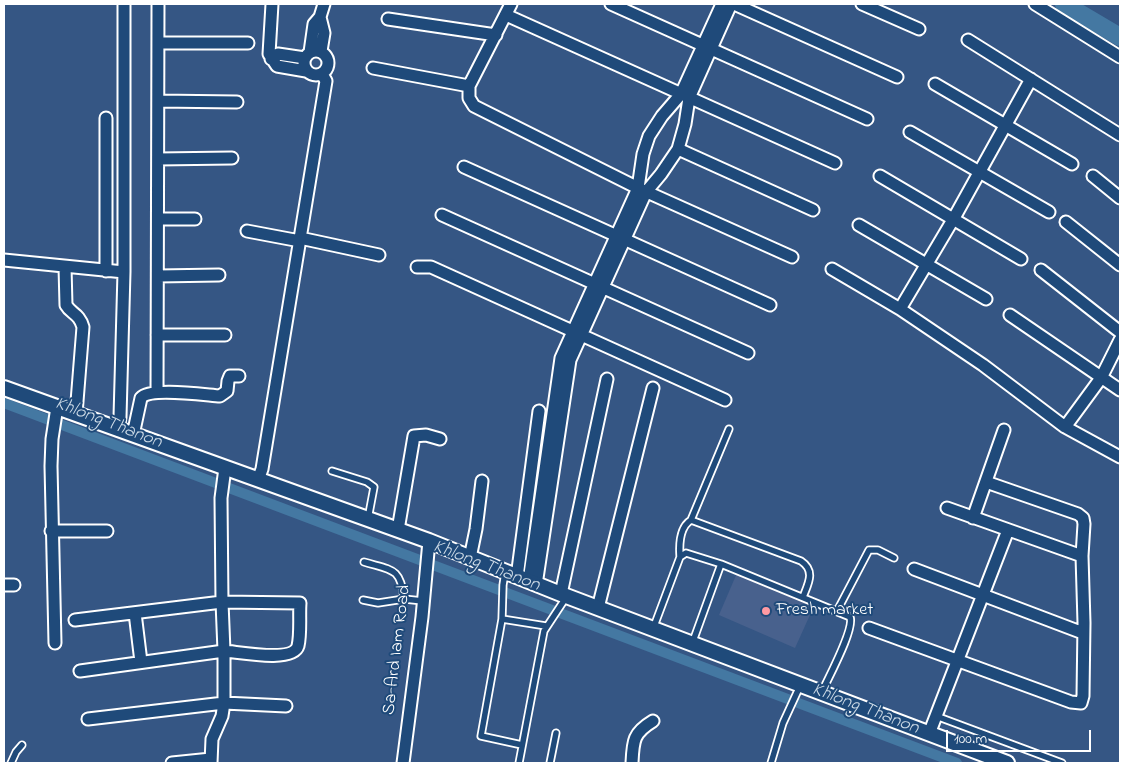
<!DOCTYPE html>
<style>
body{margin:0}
#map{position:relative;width:1124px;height:767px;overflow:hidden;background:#355684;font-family:"Indie Flower",sans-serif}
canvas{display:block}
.frame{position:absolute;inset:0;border:5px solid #fff;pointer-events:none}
.scale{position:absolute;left:946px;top:730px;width:145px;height:22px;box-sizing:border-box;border:2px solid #fff;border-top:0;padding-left:6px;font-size:15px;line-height:18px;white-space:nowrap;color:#fff;-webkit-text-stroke:4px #1f4a7a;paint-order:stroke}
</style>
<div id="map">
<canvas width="1124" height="767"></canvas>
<div class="frame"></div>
<div class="scale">100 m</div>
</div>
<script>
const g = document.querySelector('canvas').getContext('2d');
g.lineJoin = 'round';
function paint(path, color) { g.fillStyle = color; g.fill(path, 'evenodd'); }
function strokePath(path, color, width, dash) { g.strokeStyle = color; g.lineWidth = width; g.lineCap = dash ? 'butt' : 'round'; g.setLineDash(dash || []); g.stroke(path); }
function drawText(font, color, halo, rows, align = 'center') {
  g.font = font + ' "Indie Flower",sans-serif'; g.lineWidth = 4; g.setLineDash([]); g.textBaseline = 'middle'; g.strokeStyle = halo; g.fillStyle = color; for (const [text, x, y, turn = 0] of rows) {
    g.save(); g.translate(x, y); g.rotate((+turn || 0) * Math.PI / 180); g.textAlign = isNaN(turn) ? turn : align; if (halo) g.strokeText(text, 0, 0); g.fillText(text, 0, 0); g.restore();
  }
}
paint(new Path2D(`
 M737 573 814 606 795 648 719 615Z`), '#48618d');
strokePath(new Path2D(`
 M4 403 957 763`), '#4478a2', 10);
strokePath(new Path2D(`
 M1064 4 1120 37`), '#4478a2', 18);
const service = new Path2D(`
 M332 471 367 482 374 487 368 519
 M691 520 729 429
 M680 557C679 544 680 527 691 520L801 561C816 571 808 584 803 597
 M364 562C391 570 401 567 404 599
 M505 572 503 585 502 619 481 736 522 745
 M363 600 378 603 404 599 423 601
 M837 611 869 550H878L894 558
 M502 619 546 626
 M653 629 680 557 686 553 721 564 850 617C855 629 828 678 822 692
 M692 644 721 564
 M936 716 1062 763
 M11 763 16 752 22 745
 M519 763 544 631 567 596
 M550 763 556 733
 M771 763 783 723 800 686`);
const minor = new Path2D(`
 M272 4 269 54 277 66 306 71
 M511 4 469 86V98L474 106 638 188 792 257
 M611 4 867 119
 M734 4 897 77
 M862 4 919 29
 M1035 4 1120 57
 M506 15 835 163
 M320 17 324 33 321 51
 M388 19 496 35
 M968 40 1120 135
 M158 43H248
 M304 63a12 12 0 1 1 24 0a12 12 0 1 1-24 0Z
 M310 52 314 24 320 17 324 4
 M271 59 278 54 305 58
 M373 68 469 86
 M935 84 1072 164
 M158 101 237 102
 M910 132 1049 212
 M678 149 813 210
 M158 159 232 158
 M464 167 770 305
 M880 176 1021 259
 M1093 176 1120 198
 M442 215 748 353
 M158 219H195
 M1066 222 1120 265
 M859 225 986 299
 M247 231 300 241
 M300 238 379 255
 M4 260 124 272
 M65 267 66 305C71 314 79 313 83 327L76 414
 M417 267H431L725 400
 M832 269 900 309 983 365 1065 427 1120 457
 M1041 270 1120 332
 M106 271V118
 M158 276 219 275
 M900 309 954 218 1031 79
 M1010 315 1120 390
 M157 335H225
 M157 392 158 4
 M1065 427 1101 378 1120 340
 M118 430 120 417 124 272V4
 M133 435 141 398C150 387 205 395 220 396L227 391 228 381 230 376H239
 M258 480 262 469 325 87 326 81 322 74
 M947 508 1082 556
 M973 518 1004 430
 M398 530 414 436 426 435 440 439
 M51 531H107
 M470 558 476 529 482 481
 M914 569 1083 633
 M517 577 539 411
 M529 581 561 358 638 188 643 154 649 136 662 116 681 94 722 4
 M4 585H14
 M536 585 570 360 646 192 661 174 678 149 685 124 689 98 731 4
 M561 594 607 379
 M222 602 300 603C299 615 301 634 298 646 293 663 239 652 224 651Z
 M598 608 653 388
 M135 613 141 662
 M75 620 222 602 221 498 225 468
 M869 628 1071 702 1081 703 1083 696 1084 623 1082 556 1084 524 1083 518 1078 514 986 482
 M55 643 51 466 52 439 57 407
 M80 671 224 651V703L222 716 212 739 211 763
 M88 719 224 703 286 706
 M929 734 1008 530
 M172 763 211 759
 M403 763 422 617 429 541
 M632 763C633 741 633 733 653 721`);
const tertiary = new Path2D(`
 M4 388 429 541 561 594 1007 763`);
strokePath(service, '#fff', 9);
strokePath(minor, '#fff', 15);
strokePath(tertiary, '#fff', 18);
strokePath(service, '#1f4a7a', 5.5);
strokePath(minor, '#1f4a7a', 11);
strokePath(tertiary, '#1f4a7a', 14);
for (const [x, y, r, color] of [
 [766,611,5,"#ff9aa2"]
]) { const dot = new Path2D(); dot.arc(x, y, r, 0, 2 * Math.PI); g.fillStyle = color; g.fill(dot); strokePath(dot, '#1f4a7a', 2); }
drawText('18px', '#fff', '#1f4a7a', [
 ["Fresh market",776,611]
], 'left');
drawText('18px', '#fff', '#1f4a7a', [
 ["Sa-Ard Iam Road",398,650,-83]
]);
drawText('italic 19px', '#d0dde8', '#1f4a7a', [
 ["Khlong Thanon",108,424,21],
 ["Khlong Thanon",486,567,21],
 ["Khlong Thanon",865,710,21]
]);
</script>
